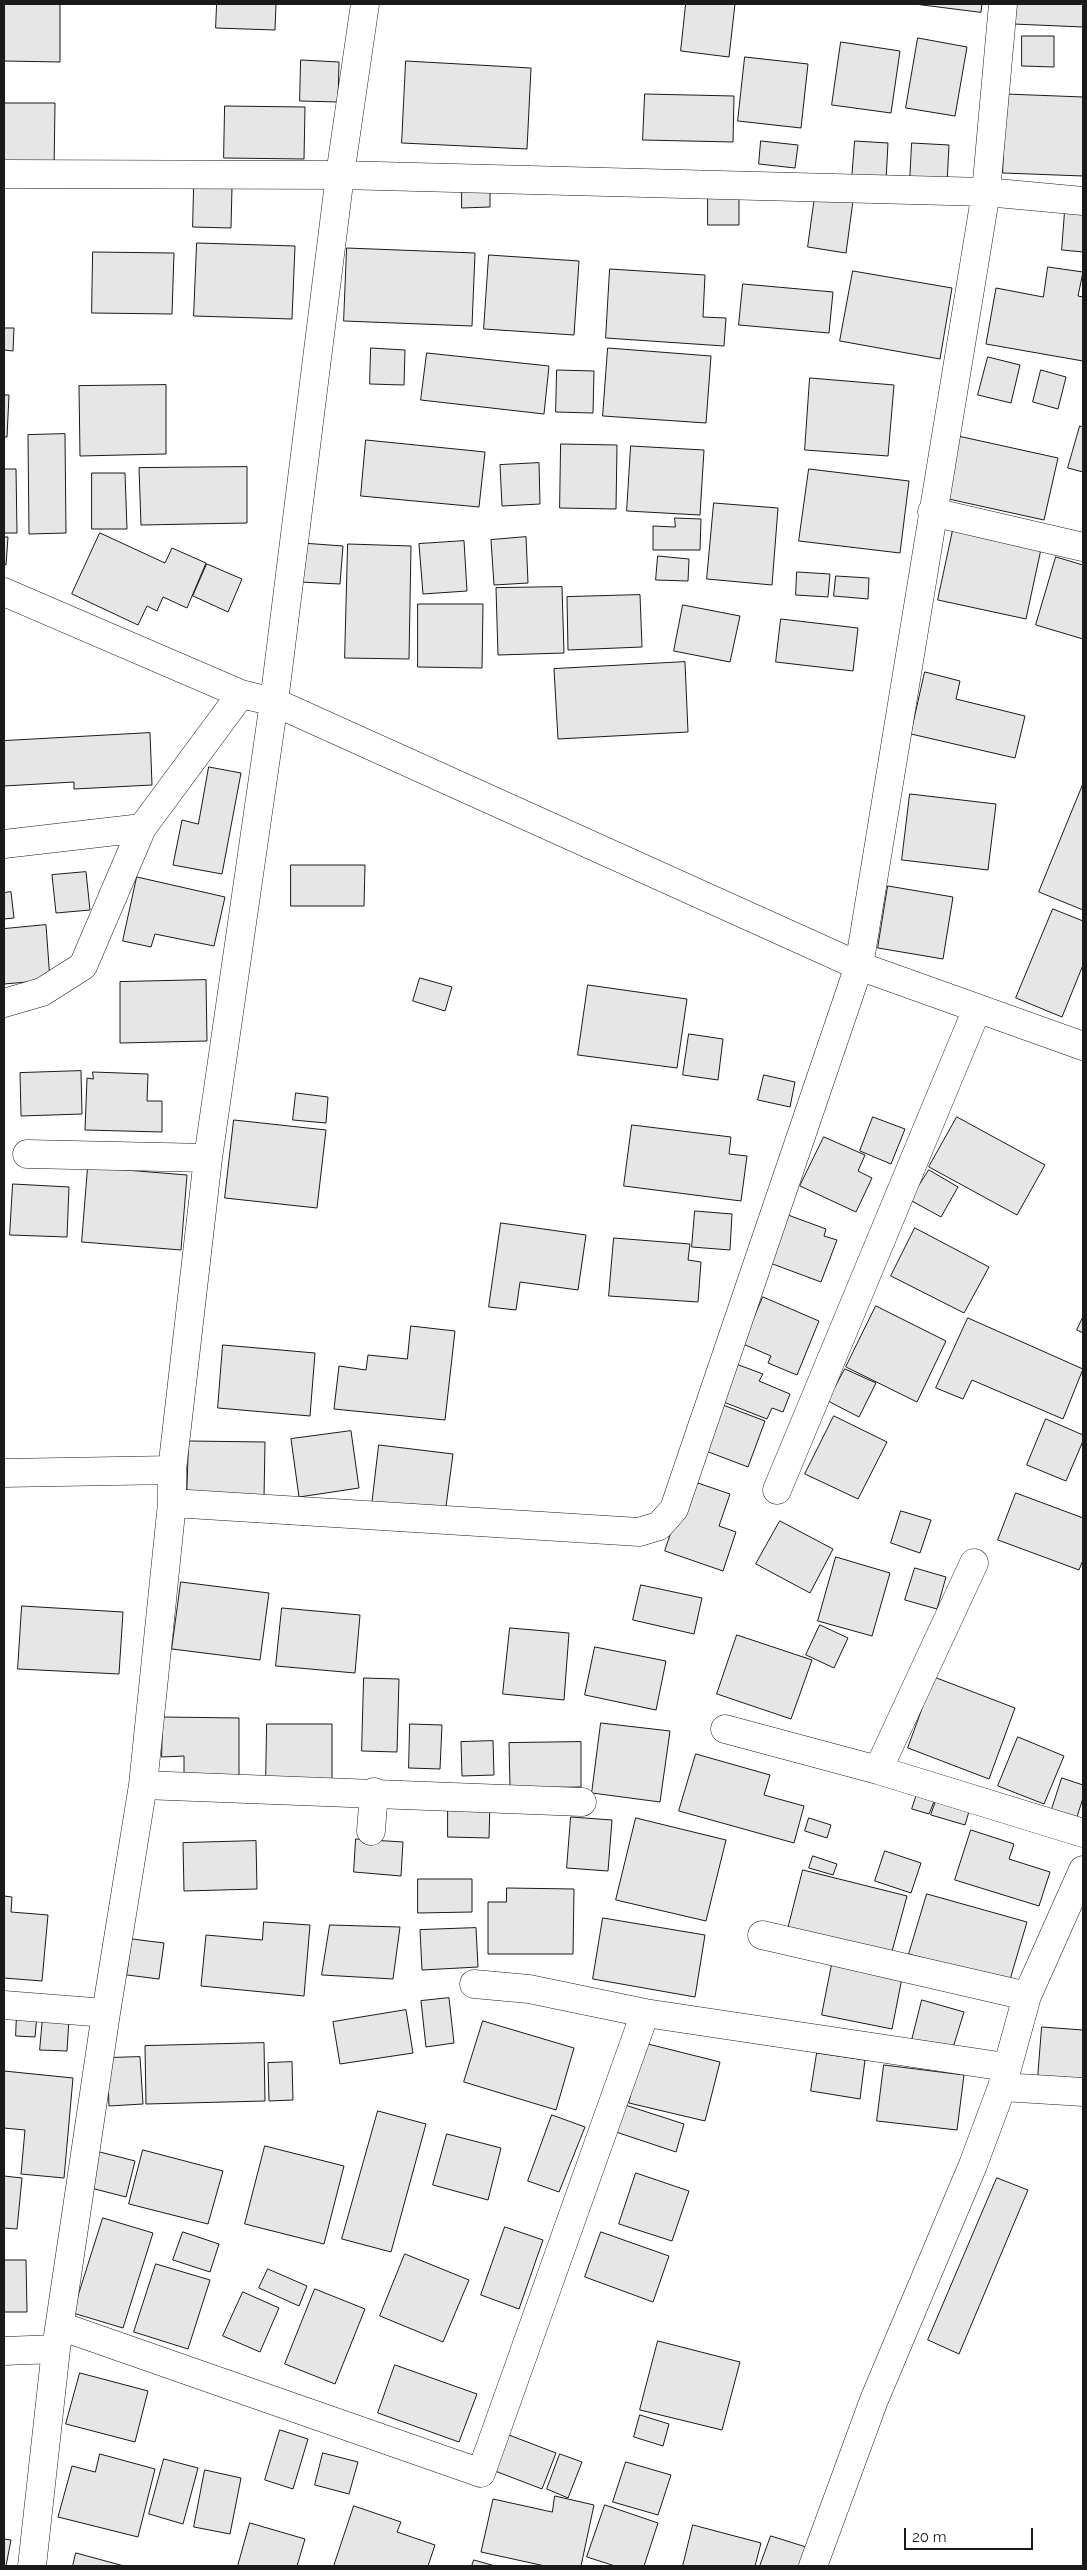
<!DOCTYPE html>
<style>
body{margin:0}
#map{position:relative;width:1087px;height:2570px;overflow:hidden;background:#fff;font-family:Raleway,sans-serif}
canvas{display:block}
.frame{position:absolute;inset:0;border:5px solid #1a1a1a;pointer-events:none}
.scale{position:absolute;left:904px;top:2528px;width:129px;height:22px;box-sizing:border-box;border:2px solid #1a1a1a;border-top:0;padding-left:6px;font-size:15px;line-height:18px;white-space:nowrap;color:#1a1a1a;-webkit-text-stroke:4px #fff;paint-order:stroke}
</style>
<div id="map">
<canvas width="1087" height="2570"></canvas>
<div class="frame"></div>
<div class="scale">20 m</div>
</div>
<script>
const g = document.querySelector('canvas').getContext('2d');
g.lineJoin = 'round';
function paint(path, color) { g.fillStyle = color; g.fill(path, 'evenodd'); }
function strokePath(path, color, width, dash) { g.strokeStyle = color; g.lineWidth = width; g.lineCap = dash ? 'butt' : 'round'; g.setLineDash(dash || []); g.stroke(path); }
const building = new Path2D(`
 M4 4H60V62L4 61Z
 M217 4H276L275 30 216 28Z
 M686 4H735L729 57 681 51Z
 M915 4H982L981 12Z
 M1014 4H1083V27L1013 24Z
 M1022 36H1054V67L1022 66Z
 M918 38 967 47 955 116 906 108Z
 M841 42 900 51 891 113 832 105Z
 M745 57 808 64 801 128 738 121Z
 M301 60 339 62 338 102 300 101Z
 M406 61 531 68 527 149 402 143Z
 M645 94 734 96 733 142 643 140Z
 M1006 94 1083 97V176L1003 173Z
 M4 103H55L54 171 4 170Z
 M225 106 305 107 304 159 224 158Z
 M761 141 798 145 795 168 759 164Z
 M855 141 888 143 886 181 852 179Z
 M912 143 949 145 947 184 910 182Z
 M194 187H232L231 228 193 227Z
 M708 187 739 188V225H708Z
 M462 189H490V207L462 208Z
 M815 196 853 201 846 253 808 247Z
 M1065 211 1083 212V252L1062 250Z
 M197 243 295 246 292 319 194 316Z
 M347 248 475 253 472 326 344 321Z
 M93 252 174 253 172 314 92 313Z
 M489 255 579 261 574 335 484 329Z
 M1048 267 1083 272 1078 296 1083 297V361L986 344 996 288 1043 297Z
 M610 269 705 275 703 317 726 318 724 346 606 338Z
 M853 271 952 288 940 359 840 341Z
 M743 284 833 292 829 333 739 325Z
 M4 328H14L13 351 4 350Z
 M371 348 405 350 404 385 370 384Z
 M608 348 711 356 706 423 603 416Z
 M427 353 549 366 544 414 421 400Z
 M988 357 1020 365 1011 403 978 395Z
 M557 370 594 371 593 413 556 412Z
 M1041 370 1066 377 1058 409 1033 402Z
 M810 378 894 385 888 456 805 450Z
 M166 385V454L80 456 79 386Z
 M4 395H9L7 437H4Z
 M1080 426 1083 427V472L1068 468Z
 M65 434 66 533 29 534 28 435Z
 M958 436 1058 458 1044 520 944 498Z
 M366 440 485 452 479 507 361 496Z
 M561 444 617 445 616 509 560 508Z
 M631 446 704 450 700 515 627 511Z
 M539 463 540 504 502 506 500 465Z
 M247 467V523L141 525 139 468Z
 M4 469H16L17 533H4Z
 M809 469 909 481 900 553 799 541Z
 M92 473H125L127 529H92Z
 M714 503 778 508 772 585 707 579Z
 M675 518 701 519 700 550H653V526L675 527Z
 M953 530 1041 549 1026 619 938 600Z
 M100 533 165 563 172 548 206 563 187 608 163 597 157 611 147 606 138 625 72 594Z
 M4 537H8L6 565 4 564Z
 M526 537 528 583 494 585 491 540Z
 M464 541 467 591 423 594 419 544Z
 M302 543 343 546 340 584 300 582Z
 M348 544 411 546 409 659 345 658Z
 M658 556 689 559 688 581 656 580Z
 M1056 557 1083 565V639L1036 625Z
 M207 564 242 579 228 612 193 596Z
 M797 572 830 574 828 597 796 595Z
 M836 576 869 578 868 599 834 596Z
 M562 587 564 653 498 655 496 588Z
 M640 595 642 647 568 650 567 597Z
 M418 604H483L482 668 418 667Z
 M683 605 740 616 730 662 674 651Z
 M781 619 858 628 853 671 776 662Z
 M685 662 688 732 558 739 554 669Z
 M925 672 960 681 956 699 1025 716 1015 758 911 734Z
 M150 733 152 785 74 789V782L4 786V741Z
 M209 767 241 773 222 874 173 865 182 820 198 824Z
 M1083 784V910L1039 892Z
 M910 794 996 804 988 870 902 860Z
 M291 865H365L364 906H291Z
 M86 872 90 910 56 913 52 875Z
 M137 877 225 897 214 946 155 934 151 947 123 941Z
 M888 886 953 897 943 959 878 948Z
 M11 892 14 918 4 919V893Z
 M1053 909 1083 921V965L1062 1017 1016 998Z
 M46 925 50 980 4 984V929Z
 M420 978 452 987 445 1011 413 1001Z
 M206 980 207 1041 120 1043V982Z
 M588 985 687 999 677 1068 578 1055Z
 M689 1034 723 1039 718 1080 683 1075Z
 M81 1071 82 1114 21 1116 20 1073Z
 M93 1072 148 1074 147 1101H162V1132L85 1130 87 1078 93 1079Z
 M764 1075 795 1082 790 1107 758 1100Z
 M296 1093 328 1097 326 1123 293 1120Z
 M873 1117 905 1129 891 1164 860 1151Z
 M957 1117 1045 1165 1017 1215 929 1167Z
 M234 1120 326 1130 317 1208 225 1198Z
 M632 1125 731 1137 729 1154 747 1156 741 1201 624 1186Z
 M824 1137 865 1155 858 1171 872 1178 856 1212 800 1186Z
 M88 1167 187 1175 181 1250 82 1242Z
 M929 1170 958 1187 941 1217 910 1200Z
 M13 1184 69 1187 67 1237 10 1235Z
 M695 1211 732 1214 730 1250 692 1247Z
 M788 1215 826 1229 824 1236 837 1240 821 1282 770 1263Z
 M501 1223 586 1235 578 1290 520 1282 516 1310 489 1307Z
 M915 1228 989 1267 964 1313 891 1276Z
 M614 1238 690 1244 688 1260 701 1262 698 1302 609 1296Z
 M763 1297 819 1321 797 1375 768 1363 771 1356 743 1344Z
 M876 1306 946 1341 917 1402 846 1367Z
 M1083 1317V1333L1077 1330Z
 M968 1318 1083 1369 1063 1419 972 1380 963 1399 936 1388Z
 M411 1326 455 1331 445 1420 334 1409 339 1366 366 1370 368 1355 407 1359Z
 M223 1345 315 1353 310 1416 218 1408Z
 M736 1364 763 1374 759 1381 790 1394 783 1412 772 1408 767 1419 721 1401Z
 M845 1369 876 1383 859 1417 828 1401Z
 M723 1405 765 1421 748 1467 706 1451Z
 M834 1416 887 1442 858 1499 805 1474Z
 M1046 1419 1083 1435V1441L1066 1481 1027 1465Z
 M351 1431 359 1488 299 1497 291 1439Z
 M189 1441 265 1442 264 1498 187 1497Z
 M379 1445 453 1454 445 1514 372 1505Z
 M689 1480 730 1494 719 1526 736 1532 723 1571 665 1551Z
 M1016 1493 1083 1518V1560L1079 1570 998 1540Z
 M901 1511 931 1520 920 1553 891 1543Z
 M780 1521 833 1549 810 1593 756 1564Z
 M836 1557 890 1573 872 1636 818 1621Z
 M915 1568 946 1577 937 1609 905 1600Z
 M181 1582 269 1593 260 1660 172 1649Z
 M641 1585 702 1598 694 1634 633 1620Z
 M22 1606 123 1612 119 1674 18 1669Z
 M282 1608 360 1615 355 1673 276 1666Z
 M820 1625 848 1638 834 1668 806 1655Z
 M510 1628 569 1633 564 1700 503 1694Z
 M737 1635 812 1660 791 1719 717 1694Z
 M595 1647 666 1661 656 1710 585 1695Z
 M934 1677 1015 1708 989 1779 908 1748Z
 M364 1678 399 1679 397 1752 362 1751Z
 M163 1717 239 1718V1778H184V1756L162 1757Z
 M601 1723 670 1731 660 1802 592 1793Z
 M267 1724H332V1783H266Z
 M410 1724 442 1725 440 1769 409 1768Z
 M1018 1737 1064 1756 1044 1804 998 1786Z
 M493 1741 494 1775 462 1776 461 1742Z
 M581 1742V1787L510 1788 509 1743Z
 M696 1754 770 1775 764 1795 804 1806 794 1843 679 1811Z
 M1062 1778 1083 1785V1798L1075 1823 1050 1815Z
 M918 1791 936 1797 929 1814 912 1809Z
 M937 1798 970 1808 965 1825 931 1815Z
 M448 1801 490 1802 489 1838 448 1837Z
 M571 1817 612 1820 608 1871 567 1868Z
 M636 1818 726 1840 706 1921 616 1900Z
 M809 1818 831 1825 827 1838 805 1831Z
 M971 1830 1014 1844 1009 1859 1050 1872 1039 1906 955 1880Z
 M356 1839 403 1842 401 1876 354 1872Z
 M256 1841 257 1889 184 1891 183 1843Z
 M885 1851 921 1863 911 1893 875 1881Z
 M813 1856 837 1864 833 1875 809 1868Z
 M803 1870 907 1896 891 1955 788 1929Z
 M418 1879H472V1912L418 1913Z
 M507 1888 574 1889 573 1954H488V1902H506Z
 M927 1894 1027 1922 1009 1983 909 1954Z
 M4 1896 12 1897 11 1912 48 1915 42 1981 4 1978Z
 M603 1918 705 1935 695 1997 593 1979Z
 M264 1922 310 1925 304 1996 201 1986 206 1935 262 1940Z
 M330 1925 400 1927 393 1979 322 1975Z
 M476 1928 478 1967 422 1970 420 1930Z
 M132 1939 164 1943 159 1979 127 1975Z
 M832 1964 902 1978 892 2029 822 2015Z
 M449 1998 454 2043 426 2047 421 2001Z
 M922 2000 964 2012 952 2051 912 2040Z
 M406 2010 413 2053 340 2064 333 2022Z
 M17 2013 37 2015 35 2037 16 2036Z
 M43 2017 69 2019 67 2051 40 2050Z
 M483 2021 574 2048 556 2110 464 2082Z
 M1042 2027 1083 2030V2082L1038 2078Z
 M264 2043 265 2101 146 2104 145 2046Z
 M644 2043 720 2062 705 2121 629 2103Z
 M817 2053 865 2060 860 2099 811 2091Z
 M140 2057 143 2104 109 2106 107 2058Z
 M292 2062 293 2100 269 2101 268 2063Z
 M884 2065 964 2075 957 2130 877 2121Z
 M4 2071 73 2078 64 2178 21 2174 25 2130 4 2128Z
 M622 2104 684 2124 676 2152 613 2131Z
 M378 2111 426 2124 391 2252 342 2239Z
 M552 2115 585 2127 559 2192 528 2181Z
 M447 2134 501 2148 488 2200 433 2185Z
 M265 2146 344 2166 324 2244 245 2224Z
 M92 2150 135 2161 126 2197 83 2186Z
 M143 2150 223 2171 208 2224 129 2204Z
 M636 2173 689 2191 672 2241 619 2224Z
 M4 2176 22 2178 17 2229 4 2228Z
 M997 2178 1028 2190 959 2354 928 2340Z
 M103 2218 153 2233 123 2328 73 2313Z
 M505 2227 543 2240 519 2309 481 2295Z
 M183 2232 219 2244 210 2272 173 2260Z
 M601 2232 669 2256 653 2302 585 2277Z
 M405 2254 469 2280 443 2342 380 2316Z
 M4 2260H26L27 2312H4Z
 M156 2264 210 2280 188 2349 134 2332Z
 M268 2269 307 2286 299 2306 259 2288Z
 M315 2289 365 2309 335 2384 285 2364Z
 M243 2292 279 2308 260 2352 223 2336Z
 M658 2341 740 2362 722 2430 640 2410Z
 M395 2365 477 2394 459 2442 378 2413Z
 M80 2373 148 2391 135 2442 66 2424Z
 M640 2415 669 2424 663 2446 634 2437Z
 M280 2430 308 2439 293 2489 265 2480Z
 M509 2435 556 2453 542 2489 495 2471Z
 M323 2453 358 2462 349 2494 315 2485Z
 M100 2454 155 2469 138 2537 58 2517 72 2466 95 2472Z
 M560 2454 582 2462 568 2498 547 2489Z
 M164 2459 198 2468 183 2524 149 2514Z
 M626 2462 671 2475 658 2515 613 2502Z
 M205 2470 241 2478 230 2534 194 2527Z
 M555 2496 594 2505 581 2566H545L481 2552 493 2499 552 2512Z
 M605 2505 658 2523 644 2566H615L587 2557Z
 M354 2506 401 2522 397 2532 435 2545 428 2566H334Z
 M250 2523 305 2539 297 2566H238Z
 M693 2525 761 2543 755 2566H683Z
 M771 2536 806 2547 800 2566H760Z
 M4 2539 11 2540 6 2566H4Z
 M76 2553 124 2566H73Z
 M474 2560 495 2566H472Z`);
paint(building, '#e6e6e6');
strokePath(building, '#1a1a1a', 1);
const minor = new Path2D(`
 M4 174 340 175 986 192 1083 201
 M932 512 1083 547
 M4 592 241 694 274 702 859 966 1083 1046
 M142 828 241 694
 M4 844 142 828 83 966 42 992 4 1003
 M27 1154 208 1158
 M4 1473 172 1470
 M777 1490 977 1009
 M172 1503 639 1532 659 1526 674 1509 859 966 986 192 1003 4
 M725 1729 878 1770 1083 1833
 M878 1770 974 1563
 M143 1785 582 1802
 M371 1831 374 1792
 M762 1935 1027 1996
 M474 1984 529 1989 645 2013
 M4 2005 106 2013
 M1002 2087 1083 2092
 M60 2326 481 2473 645 2013 1006 2067
 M4 2351 56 2349
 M32 2566 56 2349 106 2013 143 1785 172 1503V1470L208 1158 274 702 340 175 365 4
 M813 2566 874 2400 973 2165 1002 2087 1027 1996 1083 1870`);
strokePath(minor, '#1a1a1a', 29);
strokePath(minor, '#fff', 28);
</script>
